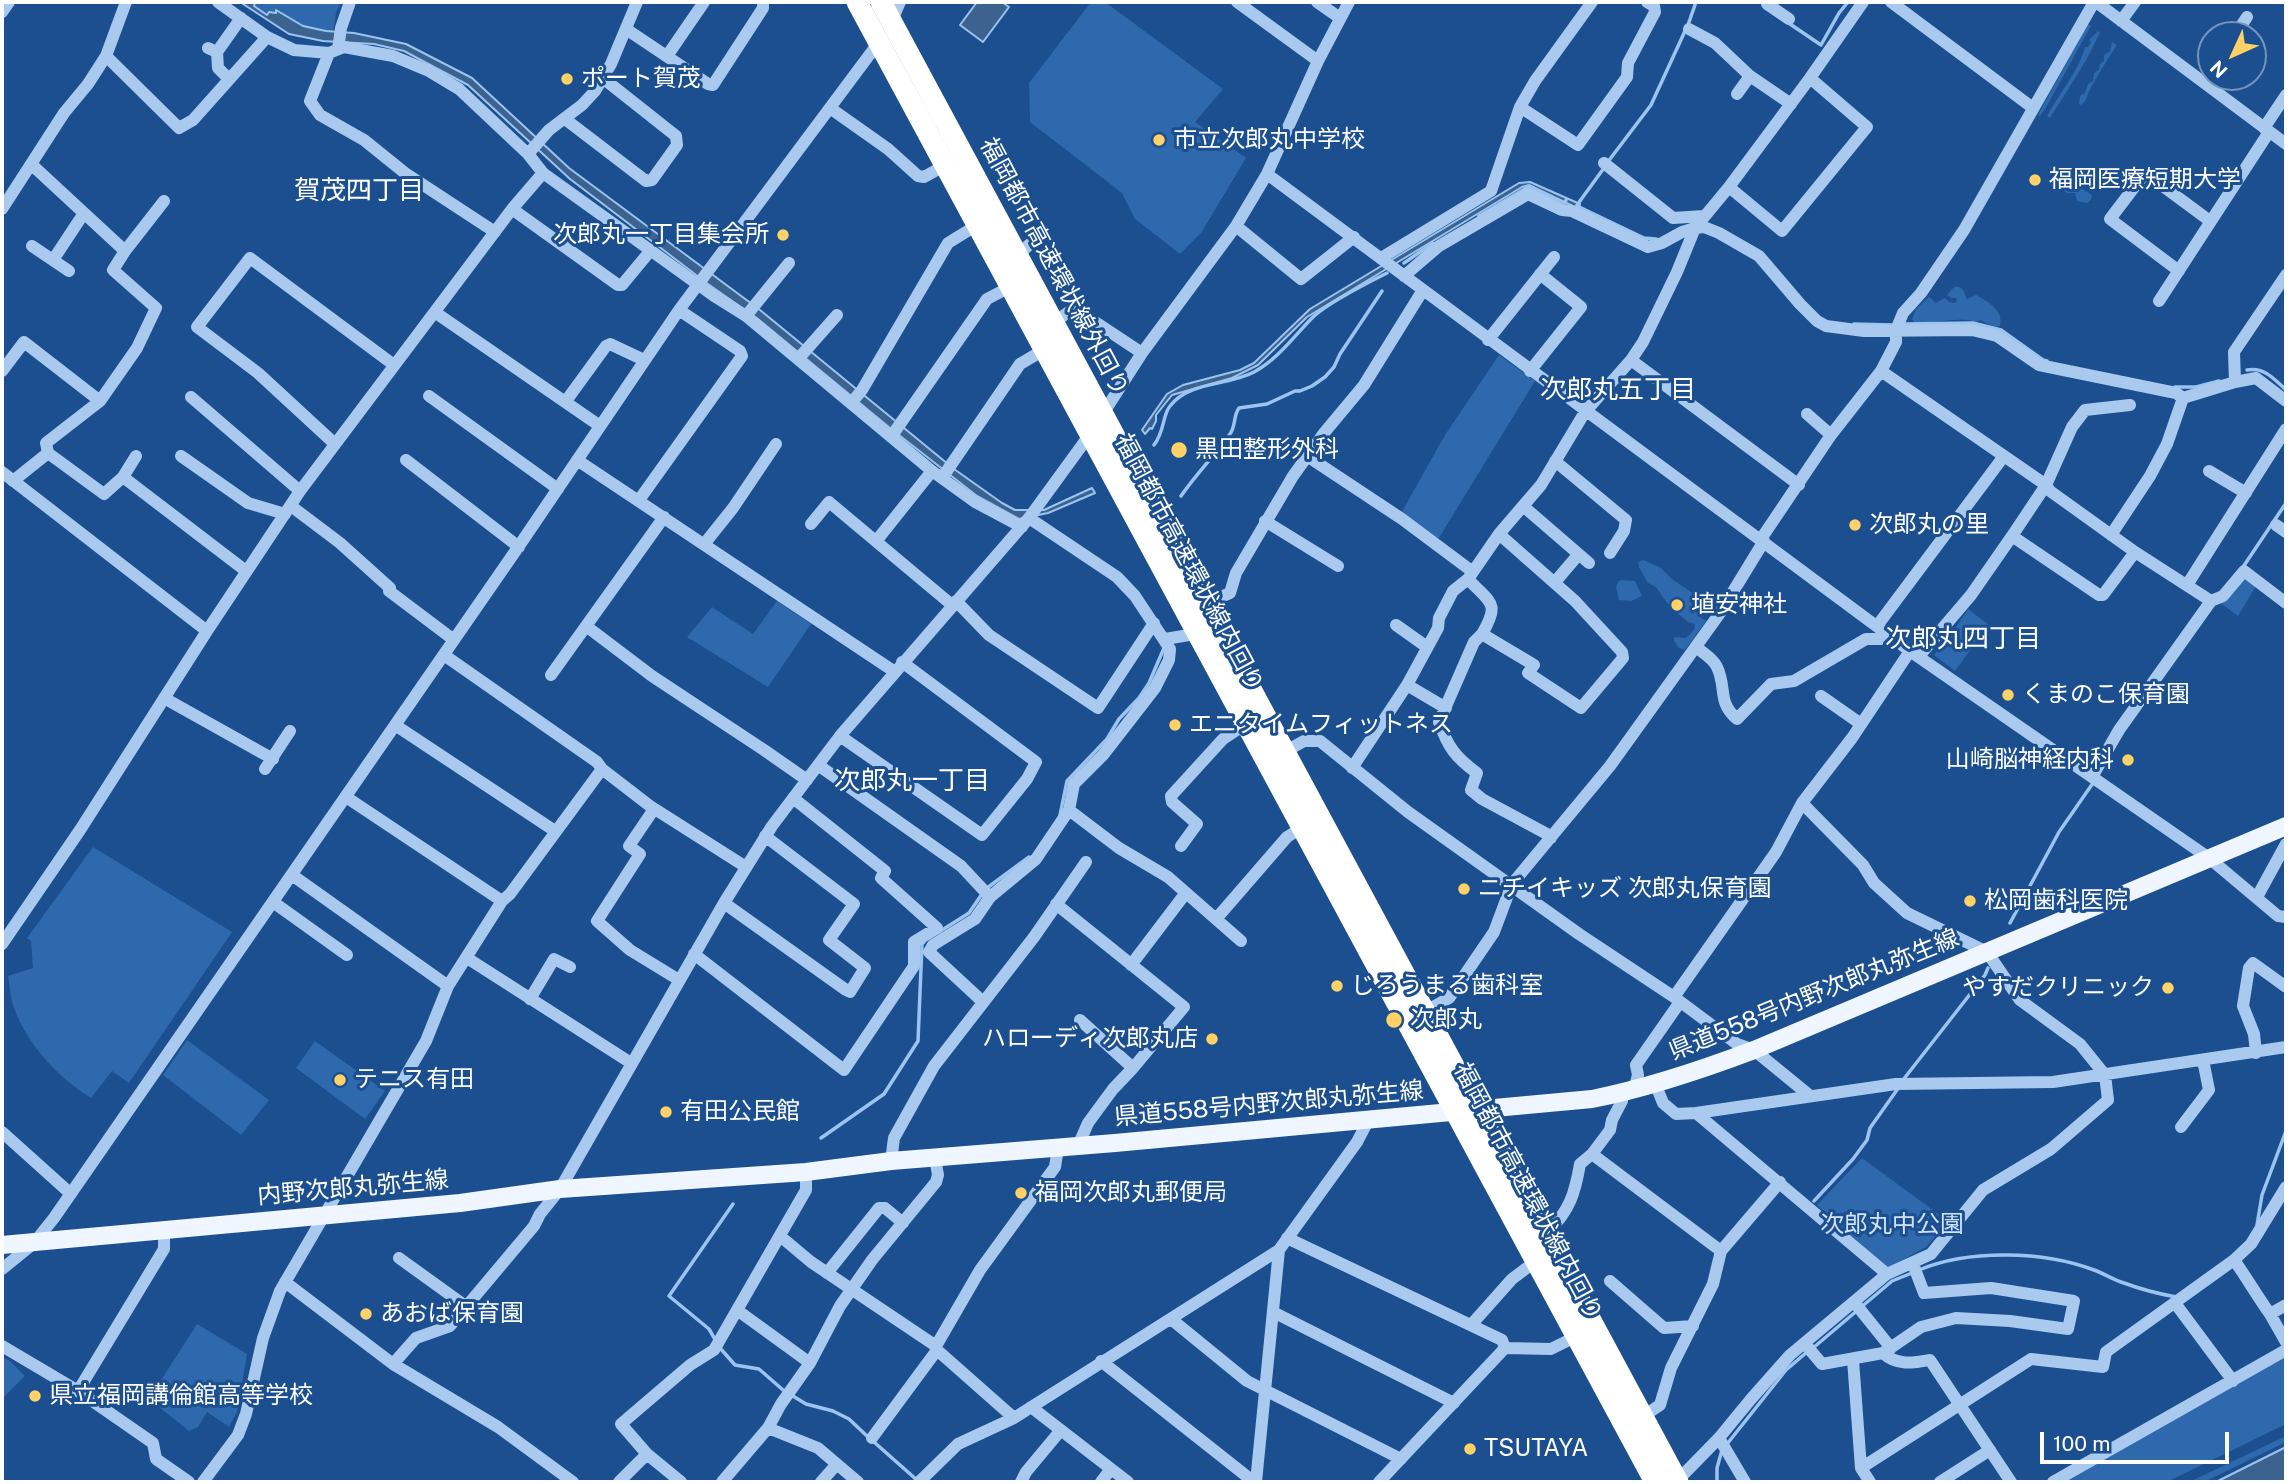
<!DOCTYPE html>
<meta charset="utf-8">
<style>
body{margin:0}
#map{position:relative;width:2288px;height:1484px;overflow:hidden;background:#1b4f8f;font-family:"Public Sans",sans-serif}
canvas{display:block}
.frame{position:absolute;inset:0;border:4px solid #fff;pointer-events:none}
.north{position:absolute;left:2197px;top:21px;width:70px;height:70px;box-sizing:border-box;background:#1b4f8f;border:2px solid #7695bc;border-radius:50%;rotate:225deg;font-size:19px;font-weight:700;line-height:28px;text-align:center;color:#fff}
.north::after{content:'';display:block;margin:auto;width:24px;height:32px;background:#ffd166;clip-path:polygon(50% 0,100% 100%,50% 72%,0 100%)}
.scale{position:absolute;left:2040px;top:1432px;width:189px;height:32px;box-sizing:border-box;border:4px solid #fff;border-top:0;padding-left:9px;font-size:21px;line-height:24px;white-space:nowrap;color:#fff;-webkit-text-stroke:5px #1b4f8f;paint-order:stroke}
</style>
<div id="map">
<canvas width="2288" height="1484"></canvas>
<div class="frame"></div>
<div class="north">N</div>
<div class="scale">100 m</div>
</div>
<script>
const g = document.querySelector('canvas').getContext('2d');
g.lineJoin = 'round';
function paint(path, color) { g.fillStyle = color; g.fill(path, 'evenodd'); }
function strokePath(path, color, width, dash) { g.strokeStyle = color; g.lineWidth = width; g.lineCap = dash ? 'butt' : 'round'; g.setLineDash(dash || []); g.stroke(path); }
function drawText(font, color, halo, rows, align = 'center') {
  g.font = font + ' "Public Sans","Noto Sans JP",sans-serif'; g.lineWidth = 6; g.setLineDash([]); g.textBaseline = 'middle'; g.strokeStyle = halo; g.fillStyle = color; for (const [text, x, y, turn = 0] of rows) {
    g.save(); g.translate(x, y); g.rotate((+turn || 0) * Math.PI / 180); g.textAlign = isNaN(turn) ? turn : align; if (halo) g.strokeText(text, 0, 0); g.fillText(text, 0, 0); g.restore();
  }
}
paint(new Path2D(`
 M248 2H341L336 13 333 32 303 26 278 12 269 17Z
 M1091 2H1105L1223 89 1195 122 1246 158 1201 233 1180 254 1135 219 1122 193 1030 122 1029 83Z
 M2088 24 2091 26 2045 109 2040 116 2038 115Z
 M2098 31 2100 33C2096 39 2094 46 2090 53 2077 76 2064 96 2050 118L2047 116C2059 94 2079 70 2085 47H2088L2091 42 2089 40Z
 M2112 42 2117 45C2109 58 2089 87 2086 100L2081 105 2079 104 2080 96 2085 93 2088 84 2093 81 2094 73 2099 70 2100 64 2104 61V55L2110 51Z
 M2068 177 2077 186 2092 195 2091 200 2087 203 2077 201 2075 193H2066L2062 188H2058L2060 181Z
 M1954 287C1964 286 1963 291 1967 299L1976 295C1988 302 2004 310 2000 326L1995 327 1980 320 1977 322C1958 316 1934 324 1914 322L1912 319 1916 309 1929 297 1936 303 1945 298 1949 302 1955 303 1957 300 1956 298H1951L1947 295Z
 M1499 355 1535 381 1437 541 1400 515 1445 435Z
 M1643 560 1661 568 1672 579 1710 605 1708 611 1701 609 1698 612 1700 617 1706 621 1685 650 1679 648 1674 641V637L1686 638 1694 630 1695 624 1688 622 1676 612 1667 603 1656 587 1648 583 1639 567 1638 562Z
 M2243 576 2256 586 2238 616 2220 603Z
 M1621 580 1635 581 1642 596 1631 601 1619 600 1616 587 1618 582Z
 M777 601 811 624 768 687 687 637 712 607 753 634Z
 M1968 609 1989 625 1955 671 1934 655 1953 632Z
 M93 847 232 932 129 1083 112 1071 91 1098C58 1078 27 1044 14 1008 10 998 10 986 8 976L33 968 31 941 27 938Z
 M187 1040 269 1100 241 1135 163 1075Z
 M315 1041 385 1091 365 1119 296 1068Z
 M1862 1158 1949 1222 1926 1247 1888 1268 1817 1205Z
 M197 1324 247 1354 237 1412 229 1427 207 1412 198 1427 189 1431 149 1399Z
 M2286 1356V1424L2167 1482H2063Z
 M2 1357 10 1361 25 1376 2 1399Z
 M2286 1436V1442L2204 1482H2189Z`), '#2e69ad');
const water = new Path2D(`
 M240 2H255L254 6 267 15 269 12 276 13V10L303 26 326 31 354 33 406 44 472 78 569 168 760 310 954 469 1002 503 1015 510H1044L1092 488 1095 493 1048 513 1019 519 977 496 890 428 758 319 708 284 570 179 468 85 404 51 374 44 323 41 289 34Z
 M977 2H1002L1009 7 983 42 960 25Z
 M1530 182 1580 204 1579 209 1529 185 1522 187 1307 317 1258 365 1232 378 1172 395 1156 415V421L1152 429 1150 428 1145 434 1142 430 1167 394 1183 385 1240 370 1254 363 1310 309 1519 183Z
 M2286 1447V1482H2216Z`);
paint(water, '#3c6290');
strokePath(water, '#9cc4f0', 2);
strokePath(new Path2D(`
 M1790 24 1821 45 1839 13 1848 2
 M1688 25 1696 2
 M1607 163 1651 105 1685 31
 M1577 205 1604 168
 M1577 206 1644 238 1656 239
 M1479 216 1528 187 1565 203 1566 200
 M1404 263 1433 243
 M1854 324 1892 325
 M1903 324 1973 323 2001 330 2043 360 2047 361
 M2247 370C2265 367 2274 379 2286 390
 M2175 387H2196L2219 381
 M1154 445C1165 431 1162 416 1170 406 1189 381 1228 386 1254 372 1278 359 1294 336 1313 317 1329 302 1367 283 1387 273
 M1181 496C1196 474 1215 455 1230 434 1236 426 1233 416 1239 408L1267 404 1295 391H1300L1312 386 1325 377 1334 367 1340 354 1382 291
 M2243 567 2286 503
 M1060 815 1067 781 1107 739 1119 719 1139 698 1149 683 1164 648
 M987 888 1029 857
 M2010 923 2059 832 2093 783
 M939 932 969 913 982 894
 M1903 1080 1985 975 1988 968
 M821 1138 884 1094 918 1041 922 944 924 942
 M1814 1201 1853 1159 1867 1140 1870 1128 1899 1087
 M2257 1225 2262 1195 2286 1131
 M1919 1270C1969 1249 2044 1251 2094 1270 2105 1274 2114 1280 2124 1283 2140 1289 2160 1294 2176 1297
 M716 1341 709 1329 669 1296 733 1204
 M720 1348 735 1365 759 1369 783 1390 806 1404 833 1411 849 1419 868 1437
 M1813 1348 1892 1281 1912 1273
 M874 1442 918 1481
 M1727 1444 1786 1370 1807 1352
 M1717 1482V1468L1722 1450`), '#9cc4f0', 3.5);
strokePath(new Path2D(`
 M218 2 267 37 294 50 329 53 344 47 393 56 429 71 459 89 528 154 543 173 714 296 746 316 932 471 975 502 1022 527
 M1237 2 1318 61
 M1317 2 1340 18
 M1891 2 2033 108
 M2096 2 2286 144
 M1767 4 1789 19
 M2 12 9 2
 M2121 21 2135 2
 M891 23 900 2
 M626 29 708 84 713 85 763 8V2
 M1689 29 1715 43 1750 76 1791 104
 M2235 35 2247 17
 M208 48 217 52 241 18
 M338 49 341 28 350 2
 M217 52 218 68 229 79
 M329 53 310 101 320 115 364 140 405 173 495 232
 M106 56 179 128 193 120 267 37
 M667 56 704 2
 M1737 94 1750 76
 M1520 107 1578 145 1627 77 1628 63 1655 12 1654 6 1647 2
 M830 108 888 149 918 176 924 177 942 167
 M565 119 646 181 652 180 677 145 676 136 604 79
 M2264 128 2286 95
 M528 154 549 130 582 105 595 91 611 64 637 2
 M1604 163 1673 218 1704 216
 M31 164 125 251 164 201
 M1267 174 1910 651 2209 858 2278 916 2286 917
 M1729 187 1782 231 1867 127 1810 78
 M2 209 64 113 88 84 106 56 126 2
 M512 209 618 285H622L651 250
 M1236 226 1301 279 1354 237
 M32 246 69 271
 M1020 253 1041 234
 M1381 258 1491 191 1520 107 1535 81 1592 2
 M53 260 84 213
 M2179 271 2110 219 2145 173 2210 221
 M1404 276 1439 246 1528 194 1562 210 1572 211 1648 247 1662 243 1682 232 1695 228 1704 227 1719 233 1759 256 1800 304 1817 321 1826 326 1864 331 1972 330 1997 336 2039 365 2176 393 2183 398 2235 382 2256 378 2286 401
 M2159 301 2269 132
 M436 313 600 426
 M746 316 789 263
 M1056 321 1074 308 1142 353
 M1488 340 1554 257
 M799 358 837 315
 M1631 360 1799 485
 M2 371 24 342 100 401 46 443 48 453 104 494 123 477 136 456
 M1530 371 1581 307 1540 274
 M1881 371 2046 485 2050 491 2135 552 2211 601 2223 596 2244 571 2286 603
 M2235 382 2234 352 2286 275
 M429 396 558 489
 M191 397 300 491
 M100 401 137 348 156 308 113 270 125 251
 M566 401 606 346 610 344 644 360
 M852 402 862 390 948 243 974 227
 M2130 405 2085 410 2072 427 2046 485 2012 536 2099 595H2103L2135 552
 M1807 414 1831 435
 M891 437 987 299 1008 288
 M335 444 258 373 197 327 250 258 394 365
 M181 456 248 503 285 514
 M1307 456 1402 519 1473 572
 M406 460 519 547
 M577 460 895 672
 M1555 461 1626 520 1624 531 1610 553
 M2209 471 2246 493
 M2 472 207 631
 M123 477 246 571
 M942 478 1020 364 1042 351
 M13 481 48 453
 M639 500 742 356 740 351 679 310
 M291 506 340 543 390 588 389 591 454 640
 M1523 506 1589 563
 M1265 521 1338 566
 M811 524 829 502 952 605
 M2276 525 2286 532
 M2111 535 2150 476 2167 444 2183 398
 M1761 539 1831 435 1881 371 1896 342V330L1903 313 1921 293 1964 230 2094 2
 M877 540 932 471
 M705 543 733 508 776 444
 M1468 579C1490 603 1501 602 1482 634L1534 665 1528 673 1581 708 1623 658 1622 652 1575 601 1499 534
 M1555 582 1578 555
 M2187 585 2286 429
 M956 601 989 635 1098 708 1154 623
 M1207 603 1230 593 1236 573 1293 476 1324 433 1364 385 1423 290
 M1396 625 1427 647
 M586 626 652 676 764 750 807 780
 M1877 626 2004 456
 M1482 634 1474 642 1439 722C1448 747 1455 757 1477 773L1471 790 1482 799 1547 834 1551 838
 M1165 639 1195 634
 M1696 647C1703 653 1713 658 1717 667 1727 688 1717 702 1737 719L1771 684 1794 681 1866 639H1881L1889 635
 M444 655 597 762 602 769 650 806 746 867
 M1919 656 1971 595 2012 536
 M551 675 664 517
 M1407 685 1446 708
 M1821 696 1861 724
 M164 698 273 759
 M395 725 555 831
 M840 736 982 835 1027 779 1036 762 902 662
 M1286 751 1304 741H1320L1408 812 1579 934 1674 997 1737 1044 1754 1050 1809 1095
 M818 765 961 866 990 897
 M1352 768 1407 685 1438 628 1439 618 1453 591 1468 579 1499 534 1541 485 1585 412 1631 360 1643 342 1677 272 1695 228 1729 187 1810 78 1863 2
 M265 769 290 731
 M2092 777 2119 730 2211 601
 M346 797 502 901
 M654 809 629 846 640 854 597 921 630 950 679 980
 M1069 810 1119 848 1168 877 1241 941
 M1181 846 1197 824 1172 802 1171 796 1223 739 1244 725
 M292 875 448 986
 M2257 897 2286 844
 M273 902 347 955
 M724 903 846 990 850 992 865 968 829 940 854 904 765 836
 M1056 904 1184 1007 1133 1068 1113 1089 1088 1123 1078 1146
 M1216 919 1287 837 1300 829
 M2 944 80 830 207 631 300 491 512 209 543 173
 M694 954 844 1070 914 966V942L937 928 881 878 885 871 793 798
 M467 958 631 1063
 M1131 965 1185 894
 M1674 997 1776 852 1802 803 1852 738 1910 651
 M530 999 554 959 570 967
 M983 1002 929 952 933 945 975 919 990 897 1036 859 1069 810 1074 784 1103 755 1155 688 1169 660 1170 649 1135 596 1117 577 1029 518
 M1426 1011 1449 998 1494 932 1512 884 1610 766 1720 613 1764 541
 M1080 1020 1133 1068
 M2256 1053 2254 1034 2243 1006 2249 968 2253 963 2286 987
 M1655 1083 1663 1103 1676 1114 1696 1113 1896 1084 2053 1082 2286 1047
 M1634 1090 1638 1075 1636 1065 1680 1002
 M1696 1113 1887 1274
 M2181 1127 2209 1090 2203 1060
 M2 1132 71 1194
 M1592 1154 1721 1251
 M891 1161 894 1138 934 1066 1034 937 1086 862
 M1548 1232C1570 1210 1575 1193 1580 1164L1592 1154 1610 1130 1612 1120 1622 1101V1093
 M780 1236 811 1262 936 1346
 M1287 1238 1502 1340 1505 1348
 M399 1258 467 1307
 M2 1269 34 1243 54 1218 521 543 679 310 882 38
 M827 1273 879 1208H885L903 1223
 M1610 1281 1664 1328 1693 1326
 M285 1282 393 1364 498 1427 573 1482
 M1854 1302 1891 1348
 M2175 1303 2233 1381
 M2286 1305 2270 1314 2286 1342
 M737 1310 810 1363
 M1273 1312 1454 1403
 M2270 1314C2257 1296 2247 1278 2234 1260L2251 1244 2286 1187
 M1171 1319 1247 1381 1401 1459
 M1471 1325 1512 1279 1532 1264
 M1805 1344 1822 1364 1883 1353 1921 1327 1956 1318 2010 1321 2068 1329 2074 1301 1991 1288 1924 1293 1913 1264
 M2 1346 78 1391 153 1443 156 1459 189 1482
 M1883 1353C1897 1366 1913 1363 1930 1360L2011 1482
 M1853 1360 1861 1468 1870 1482
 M1101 1361 1254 1482
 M393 1364 416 1338 450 1326 534 1226 540 1214 560 1189 724 903 772 826 840 736 1029 518 1088 437 1142 353 1236 226 1267 174 1318 61 1349 2
 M78 1391 164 1249V1230
 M1031 1407 1128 1482
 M1645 1415 1660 1405 1671 1368 1713 1284 1721 1251 1780 1182
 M1014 1418 937 1350 936 1346 980 1270 1055 1167 1058 1148
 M768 1428 818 1448 858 1482
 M872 1438 937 1350
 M1719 1438 1745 1482
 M647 1454 681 1482
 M1861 1468 2031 1359 2103 1367 2106 1352 2234 1260
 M203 1482 238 1435 246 1414 263 1338 280 1291 426 1041 448 986 502 901 510 894 602 769
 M619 1482 647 1454 621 1424 690 1365 714 1350 806 1190V1172
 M722 1482 768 1428 781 1404 810 1363 840 1306 872 1260 936 1182 938 1175 935 1158
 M821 1482 837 1464
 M919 1482 958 1444 1014 1418 1279 1250 1357 1142 1369 1119
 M1021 1482 1026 1472 1061 1430
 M1101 1482 1111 1469
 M1256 1482 1279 1250
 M1379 1482 1505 1348 1551 1349 1573 1338
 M1676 1482 1719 1438 1751 1399 1790 1355 1887 1274 1931 1254 1983 1190 2051 1149 2108 1100 2105 1075 2080 1044 2020 1000 1987 952 1907 913 1874 883 1863 865 1802 803
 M1940 1482 1990 1450
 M2053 1482 2286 1350`), '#a9c9ee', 12);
strokePath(new Path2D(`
 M2 1245 460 1203 560 1189 806 1172 891 1161 1115 1143 1592 1099C1648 1088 1701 1070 1754 1050L2286 826`), '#f0f6ff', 18);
strokePath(new Path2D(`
 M857 2 1655 1482
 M881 2 1678 1482`), '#fff', 21);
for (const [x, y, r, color] of [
 [567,79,7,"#ffd166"],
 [1159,140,7,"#ffd166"],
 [2035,180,7,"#ffd166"],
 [783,235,7,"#ffd166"],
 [1179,450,9,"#ffd166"],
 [1855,525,7,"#ffd166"],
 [1677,605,7,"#ffd166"],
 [2008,695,7,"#ffd166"],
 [1175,725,7,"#ffd166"],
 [2128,760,7,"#ffd166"],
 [1464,889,7,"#ffd166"],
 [1970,901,7,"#ffd166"],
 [1337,986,7,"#ffd166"],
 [2168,988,7,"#ffd166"],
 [1394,1020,9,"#ffd166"],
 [1212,1039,7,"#ffd166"],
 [340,1080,7,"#ffd166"],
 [666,1112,7,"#ffd166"],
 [1021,1193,7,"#ffd166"],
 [366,1314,7,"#ffd166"],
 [35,1396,7,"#ffd166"],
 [1470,1449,7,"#ffd166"]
]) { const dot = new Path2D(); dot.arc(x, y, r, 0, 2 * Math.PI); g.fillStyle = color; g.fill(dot); strokePath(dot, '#1b4f8f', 2.5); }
drawText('24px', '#fff', '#1b4f8f', [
 ["ポート賀茂",581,79],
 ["市立次郎丸中学校",1173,140],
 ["福岡医療短期大学",2049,180],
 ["次郎丸一丁目集会所",769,235,"right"],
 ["黒田整形外科",1195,450],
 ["次郎丸の里",1869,525],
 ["埴安神社",1691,605],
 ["くまのこ保育園",2022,695],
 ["エニタイムフィットネス",1189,725],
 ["山崎脳神経内科",2114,760,"right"],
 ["ニチイキッズ 次郎丸保育園",1478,889],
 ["松岡歯科医院",1984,901],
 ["じろうまる歯科室",1351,986],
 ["やすだクリニック",2154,988,"right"],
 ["次郎丸",1410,1020],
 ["ハローディ次郎丸店",1198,1039,"right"],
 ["テニス有田",354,1080],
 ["有田公民館",680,1112],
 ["福岡次郎丸郵便局",1035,1193],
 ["あおば保育園",380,1314],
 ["県立福岡講倫館高等学校",49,1396],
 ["TSUTAYA",1484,1449]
], 'left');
drawText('24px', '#fff', '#1b4f8f', [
 ["福岡都市高速環状線外回り",1054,267,62],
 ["福岡都市高速環状線内回り",1189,563,62],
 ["県道558号内野次郎丸弥生線",1814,995,-22],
 ["県道558号内野次郎丸弥生線",1269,1104,-5],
 ["内野次郎丸弥生線",353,1188,-5],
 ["福岡都市高速環状線内回り",1528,1192,62]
]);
drawText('24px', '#cfe3fa', '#1b4f8f', [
 ["次郎丸中公園",1892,1225]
]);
drawText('26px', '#fff', '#1b4f8f', [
 ["賀茂四丁目",359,191],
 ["次郎丸五丁目",1618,390],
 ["次郎丸四丁目",1963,639],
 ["次郎丸一丁目",912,781]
]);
</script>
